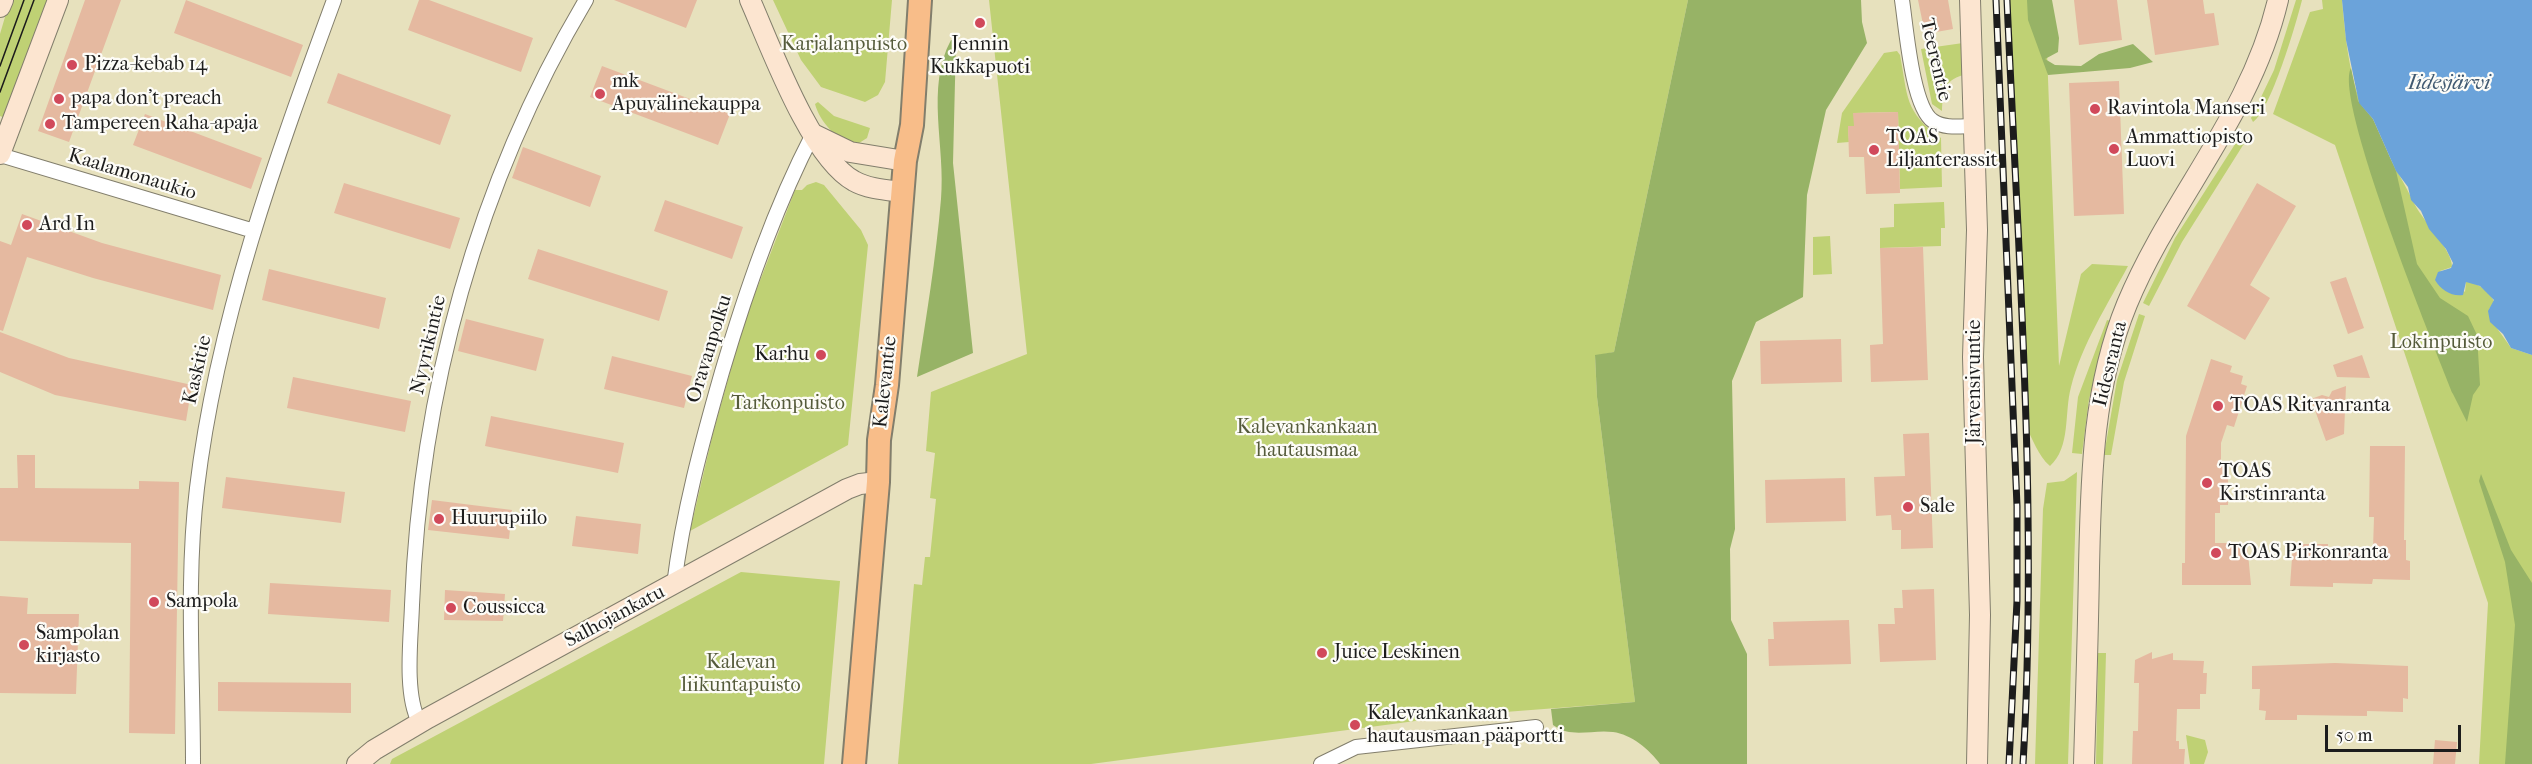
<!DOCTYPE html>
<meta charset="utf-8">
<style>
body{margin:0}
#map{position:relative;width:2532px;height:764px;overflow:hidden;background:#e7e1bd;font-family:"IM FELL French Canon",serif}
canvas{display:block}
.scale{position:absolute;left:2325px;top:725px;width:136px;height:27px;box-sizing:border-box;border:3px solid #1c1c1c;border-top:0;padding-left:8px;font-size:18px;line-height:21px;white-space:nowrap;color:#1c1c1c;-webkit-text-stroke:4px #fdfcf7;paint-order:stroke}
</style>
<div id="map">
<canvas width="2532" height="764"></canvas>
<div class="scale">50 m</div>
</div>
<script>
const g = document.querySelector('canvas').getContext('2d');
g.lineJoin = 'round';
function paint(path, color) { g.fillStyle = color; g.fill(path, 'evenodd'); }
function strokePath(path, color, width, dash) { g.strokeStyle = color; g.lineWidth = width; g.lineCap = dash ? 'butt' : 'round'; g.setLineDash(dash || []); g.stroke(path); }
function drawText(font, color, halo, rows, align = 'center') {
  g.font = font + ' "IM FELL French Canon",serif'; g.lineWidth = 4.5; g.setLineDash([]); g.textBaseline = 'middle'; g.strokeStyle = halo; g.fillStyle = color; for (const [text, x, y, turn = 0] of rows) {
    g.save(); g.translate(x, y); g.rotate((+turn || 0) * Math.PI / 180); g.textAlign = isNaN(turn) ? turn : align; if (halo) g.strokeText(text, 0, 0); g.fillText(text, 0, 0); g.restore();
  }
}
paint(new Path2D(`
 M10 0H50L5 118 0 116V34Z
 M773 0H892L885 82 878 95 865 102 821 87 801 60Z
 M989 0H1688L1614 352 1595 356 1597 397 1635 702 1453 716 1091 764H898L914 584 922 585 925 557H930L936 499 930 498 935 453 926 451 931 392 1027 354Z
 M2009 0H2045L2059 366 2081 274 2092 264 2128 266C2108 304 2082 344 2071 387 2064 413 2071 447 2050 466 2038 456 2033 439 2025 425Z
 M2296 0H2302C2296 24 2271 110 2253 122L2251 118 2274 70Z
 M2322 0H2342C2345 33 2349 78 2363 108 2378 140 2398 170 2413 201 2420 218 2453 250 2452 267L2440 271 2465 292 2466 282C2478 282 2490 292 2495 303L2489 309C2493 326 2502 334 2511 348L2532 355V764H2479L2488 603 2335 145 2273 114 2310 12 2323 9Z
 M1963 43V75C1943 81 1943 92 1942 111L1932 104 1921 49Z
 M1897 51 1900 55C1908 96 1904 112 1941 138L1942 187 1900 189 1898 112 1854 113V126H1848L1849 142 1837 143 1842 113 1884 53Z
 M818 102 834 116 870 128 867 138 856 145C837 141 820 122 815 104Z
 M2239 138 2245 142 2182 242 2149 306 2143 303 2175 238Z
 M816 182 824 185 861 230 868 245 848 445 690 531 713 433 744 322 795 190H802L807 185Z
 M1944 202 1945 228H1941V246L1880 248V228L1894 227V204Z
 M1830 236 1832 274 1813 275V237Z
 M2139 314 2145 316 2124 382 2111 455H2104L2117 380Z
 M2107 320 2111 321 2089 399 2082 454 2072 453 2078 397Z
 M2077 472 2068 764H2035L2043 509 2047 483 2064 481Z
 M741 572 840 581 824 764H390L392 759Z
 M2098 653H2106L2103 764H2096Z
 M2186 735 2205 740 2208 752 2204 764H2190Z`), '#bfd174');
paint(new Path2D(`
 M1688 0H1861L1862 22 1867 43 1826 110 1807 195 1803 297 1756 322 1732 381 1735 529 1730 549 1731 620 1747 654V764H1660C1650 750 1631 734 1613 732 1592 729 1572 739 1553 725L1551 709 1635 702 1597 397 1595 355 1614 352Z
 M2027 0H2052L2059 38 2058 52 2045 59 2055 65 2081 66 2099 54 2133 44 2153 62 2130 68 2048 75 2028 20Z
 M951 40 956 41 953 163 973 353 917 377C926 318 936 259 941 199 946 147 925 88 951 40Z
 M2351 68 2358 101 2373 119 2396 171 2417 264 2440 298 2468 316 2477 335 2480 385 2473 395 2467 422 2453 394C2435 348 2333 99 2351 68Z
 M2481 474 2511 550 2532 583V764H2505L2515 625 2505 562 2479 481Z`), '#97b366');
paint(new Path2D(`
 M2342 0H2532V355L2511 348 2503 334 2490 322 2488 311 2494 300 2480 286 2466 282 2463 295C2452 297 2441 290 2435 280L2438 272 2451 268 2453 263 2446 249 2429 229 2421 211 2411 200 2408 187 2396 171 2373 119 2359 103 2346 40Z`), '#6ba3da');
paint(new Path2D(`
 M85 0H121L69 142 38 131Z
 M186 0 303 45 291 77 174 33Z
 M419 0H429L533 38 521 72 408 30Z
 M614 0H697L686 28Z
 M1918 0H1948L1953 29 1925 34Z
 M2074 0H2117L2122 40 2079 45Z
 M2147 0H2203L2205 14 2214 13 2219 45 2155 55Z
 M602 66 730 114 718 145 590 97Z
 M338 73 451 115 440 145 327 103Z
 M2119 81 2124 214 2074 216 2069 83Z
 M1898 112 1900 193 1866 194 1864 157H1849L1848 126H1854L1853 113Z
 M145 114 262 158 251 189 133 145Z
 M523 147 601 176 590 207 512 178Z
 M344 183 460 218 450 249 334 213Z
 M2257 183 2296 206 2250 285 2270 298 2245 340 2187 306Z
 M665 200 743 227 732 259 654 231Z
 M22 214 102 243 221 275 213 310 93 278 27 257 3 331 0 330V241L11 245Z
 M1923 247 1928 380 1871 382 1870 345 1883 344 1880 248Z
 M538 249 668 291 659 321 528 279Z
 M269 269 386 298 379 329 262 300Z
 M2346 277 2364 328 2348 334 2330 282Z
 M466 319 544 339 536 371 458 351Z
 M0 332 69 358 192 385 186 421 55 395 0 372Z
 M1841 339 1842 382 1761 384 1760 341Z
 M2362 355 2370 378 2337 377 2333 365Z
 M612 356 692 376 684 408 604 389Z
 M2211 359 2232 366 2230 372 2243 376 2241 384 2247 386 2234 427 2227 425 2221 443V461H2228V505H2220V513H2215V543H2247L2251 585H2182V563H2185L2186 436Z
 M293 377 411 401 405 432 287 408Z
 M2346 386 2344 434 2326 441 2311 399 2322 395 2329 397 2332 391Z
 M491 416 624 443 618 473 485 446Z
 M1929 433 1933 548 1901 549V530H1892L1891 515 1876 516 1874 477 1905 476 1903 434Z
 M2370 446H2405L2404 540H2406V560L2410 561V580L2373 579 2372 584 2333 583V587L2290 586 2293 544H2328V548L2373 549 2374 517H2369Z
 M17 455H35V488L139 489V481L179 482 175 734 129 733 131 543 0 541V488H18Z
 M226 477 345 492 341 523 222 508Z
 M1845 478 1846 521 1766 523 1765 480Z
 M432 500 512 510 509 539 428 530Z
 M576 516 641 524 638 554 572 546Z
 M270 583 391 590 389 622 268 614Z
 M1934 589 1936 660 1880 662 1878 624H1895L1894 608H1903L1902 590Z
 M445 590 505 594 503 621 444 620Z
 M0 596 28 598 27 614H79L76 694 0 693Z
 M1849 620 1851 664 1769 666 1768 639H1774L1773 622Z
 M2152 652V659L2173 653V660L2204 661 2203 673H2207L2206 694H2200V709H2177L2176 741H2179V749H2185L2184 764H2132L2133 731H2138L2139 683H2134L2135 660Z
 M2335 663 2408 666V699L2403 698V712L2367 711V716L2297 715V720H2265L2266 711 2259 710 2260 689H2252V666Z
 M218 682 351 683V713L218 711Z
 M2435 740 2457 742 2455 764H2433Z`), '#e5b9a0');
const street = new Path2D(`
 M1902 0C1906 26 1912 107 1933 121 1945 129 1961 126 1975 126
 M0 155 254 231
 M674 585C683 512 702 442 722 372 746 291 774 209 813 134
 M419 722C404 693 411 638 412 605 420 393 477 183 586 0
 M193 764C193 673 186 578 197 488 217 320 276 158 334 0
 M1321 764 1356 747 1536 727`);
const secondary = new Path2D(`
 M750 0C770 45 811 158 854 181 868 189 887 190 903 192
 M1970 0 1977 230 1973 357 1980 615 1977 764
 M0 7 3 0
 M813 134 850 152 905 161
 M0 154 58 0
 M357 764 374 750 428 718 847 489 860 484 878 482
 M2084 764C2086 699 2088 634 2089 568 2091 479 2092 389 2127 304 2171 198 2251 115 2278 0`);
const primary = new Path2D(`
 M854 764 878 482 879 440 887 385 905 161 912 125 920 0`);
strokePath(street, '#827e6c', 16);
strokePath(secondary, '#827e6c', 22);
strokePath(primary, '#827e6c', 26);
strokePath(street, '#fff', 14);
strokePath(secondary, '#fce5d0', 20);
strokePath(primary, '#f8bd89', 22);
strokePath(new Path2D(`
 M0 66 24 0
 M0 92 34 0`), '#1c1c1c', 1.5);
const rail = new Path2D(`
 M1996 0 2017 506V601L2009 764
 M2007 0C2018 254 2038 510 2023 764`);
strokePath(rail, '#1c1c1c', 7);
strokePath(rail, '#fdfcf7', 4.5, [14]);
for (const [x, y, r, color] of [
 [980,23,6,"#d1495b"],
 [72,65,6,"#d1495b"],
 [600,94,6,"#d1495b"],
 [59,99,6,"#d1495b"],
 [2095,109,6,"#d1495b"],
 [50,124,6,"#d1495b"],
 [2114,149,6,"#d1495b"],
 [1874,150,6,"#d1495b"],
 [27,225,6,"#d1495b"],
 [821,355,6,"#d1495b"],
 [2218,406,6,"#d1495b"],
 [2207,483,6,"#d1495b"],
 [1908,507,6,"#d1495b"],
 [439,519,6,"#d1495b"],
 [2216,553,6,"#d1495b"],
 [154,602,6,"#d1495b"],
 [451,608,6,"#d1495b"],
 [24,645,6,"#d1495b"],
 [1322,653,6,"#d1495b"],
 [1355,725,6,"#d1495b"]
]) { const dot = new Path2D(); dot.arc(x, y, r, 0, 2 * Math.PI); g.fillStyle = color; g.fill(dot); strokePath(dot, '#fdfcf7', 2); }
drawText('20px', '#555b3b', '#fdfcf7', [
 ["Karjalanpuisto",844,45],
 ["Lokinpuisto",2441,343],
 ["Tarkonpuisto",788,404],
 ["Kalevankankaan",1307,428],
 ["hautausmaa",1307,451],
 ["Kalevan",741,663],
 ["liikuntapuisto",741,686]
]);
drawText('20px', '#1c1c1c', '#fdfcf7', [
 ["Jennin",980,45,"center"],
 ["Kukkapuoti",980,68,"center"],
 ["Pizza-kebab 14",84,65],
 ["mk",612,82],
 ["Apuvälinekauppa",612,105],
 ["papa don't preach",71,99],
 ["Ravintola Manseri",2107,109],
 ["Tampereen Raha-apaja",62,124],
 ["TOAS",1886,138],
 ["Liljanterassit",1886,161],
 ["Ammattiopisto",2126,138],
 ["Luovi",2126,161],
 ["Ard In",39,225],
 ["Karhu",809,355,"right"],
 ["TOAS Ritvanranta",2230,406],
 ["TOAS",2219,472],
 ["Kirstinranta",2219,495],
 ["Sale",1920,507],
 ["Huurupiilo",451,519],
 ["TOAS Pirkonranta",2228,553],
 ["Sampola",166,602],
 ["Coussicca",463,608],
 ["Sampolan",36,634],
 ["kirjasto",36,657],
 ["Juice Leskinen",1334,653],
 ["Kalevankankaan",1367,714],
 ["hautausmaan pääportti",1367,737]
], 'left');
drawText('20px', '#1c1c1c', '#fdfcf7', [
 ["Teerentie",1935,60,77],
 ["Kaalamonaukio",132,175,17],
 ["Nyyrikintie",429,345,-77],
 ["Oravanpolku",710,349,-73],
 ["Iidesranta",2111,364,-76],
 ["Kaskitie",198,370,-77],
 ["Kalevantie",886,382,-84],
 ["Järvensivuntie",1975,382,-90],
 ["Salhojankatu",615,617,-28]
]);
drawText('italic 21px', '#405971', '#fdfcf7', [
 ["Iidesjärvi",2449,84]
]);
</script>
